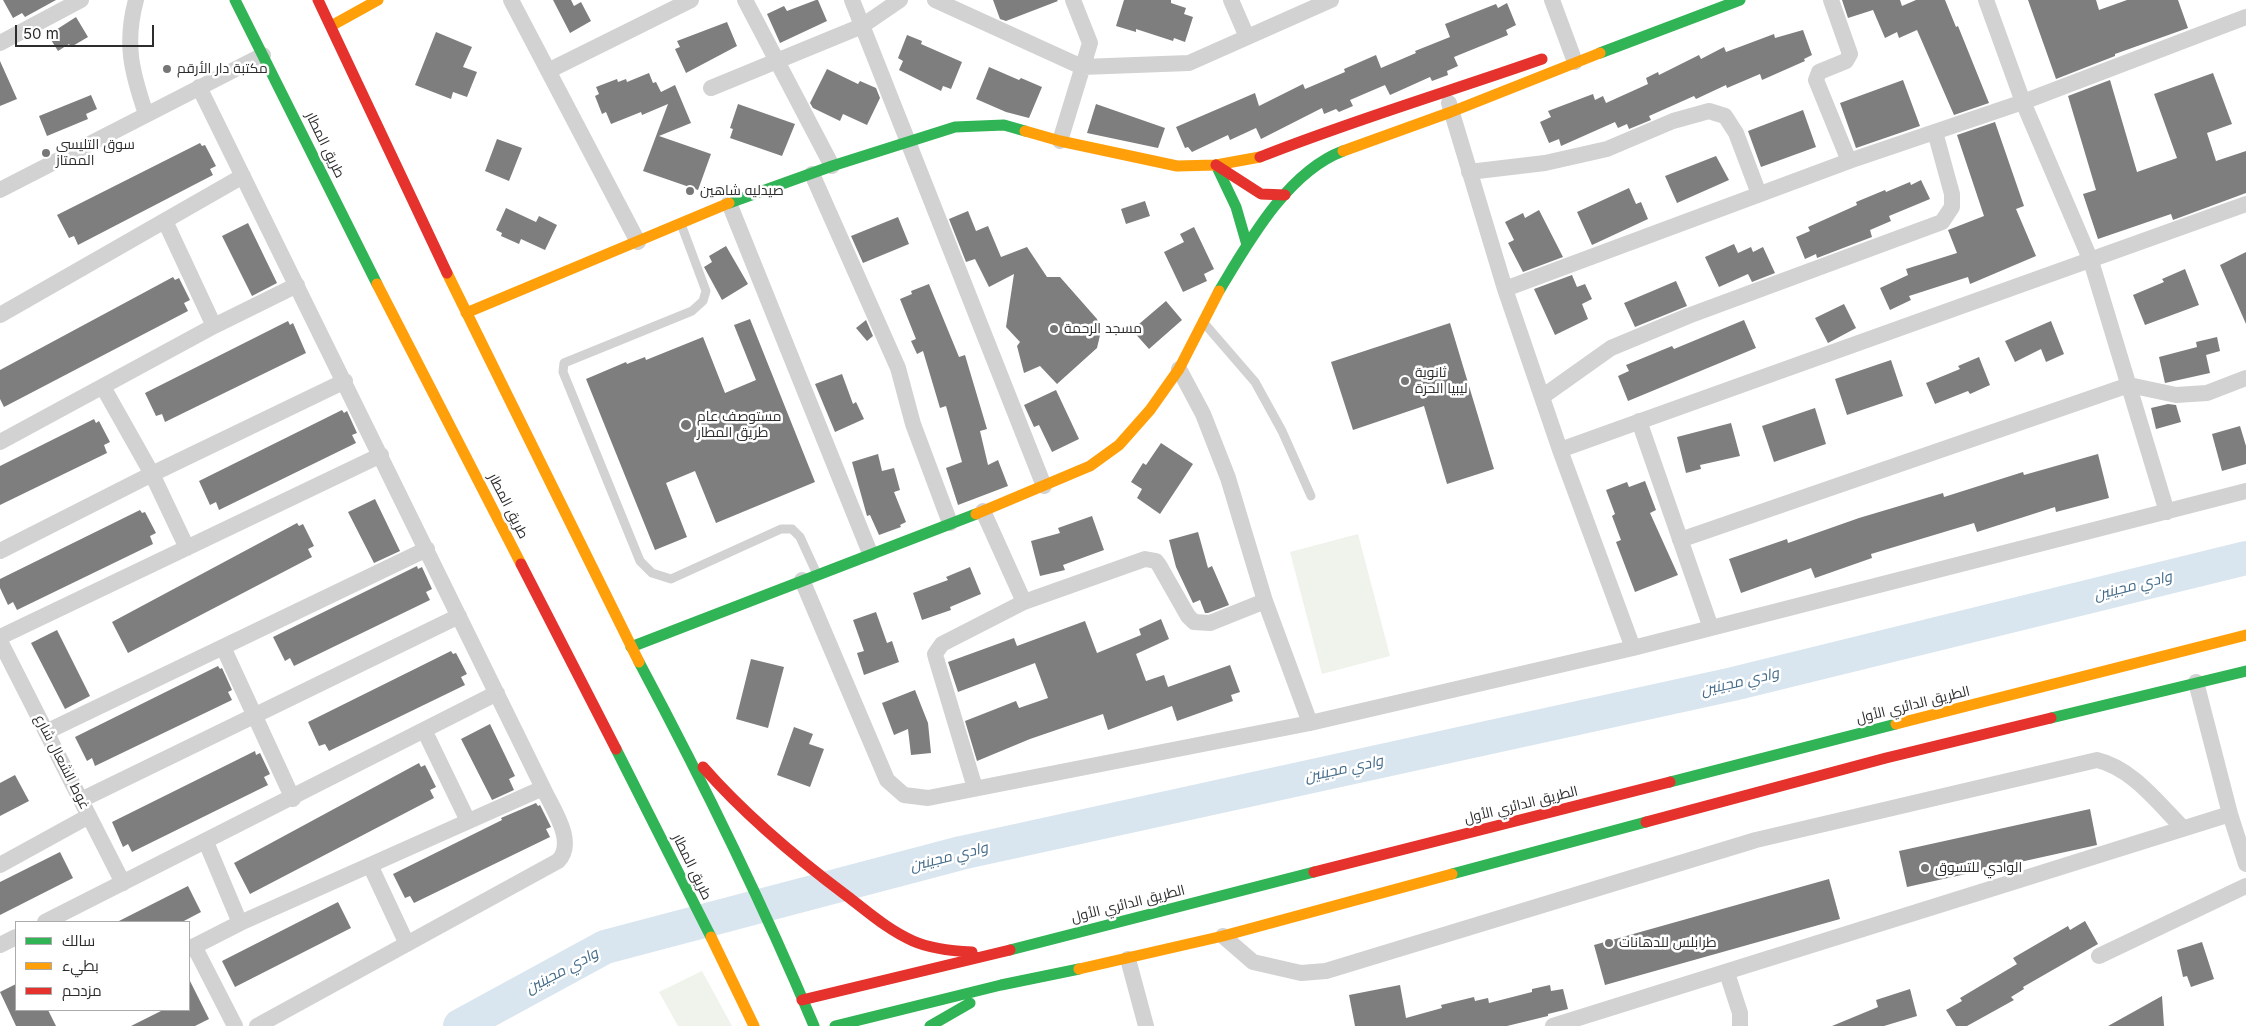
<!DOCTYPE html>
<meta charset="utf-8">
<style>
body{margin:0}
#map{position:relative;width:2246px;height:1026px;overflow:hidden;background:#fff;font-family:Inter,Cairo,sans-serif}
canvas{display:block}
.legend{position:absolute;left:15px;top:921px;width:175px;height:90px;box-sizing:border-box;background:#fff;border:1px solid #ababab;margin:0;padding:6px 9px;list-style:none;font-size:15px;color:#2d2d2d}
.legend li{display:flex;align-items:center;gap:10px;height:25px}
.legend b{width:25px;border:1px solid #ababab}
.scale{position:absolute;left:15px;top:25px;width:139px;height:22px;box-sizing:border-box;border:2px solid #2d2d2d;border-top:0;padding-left:6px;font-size:15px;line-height:18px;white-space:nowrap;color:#2d2d2d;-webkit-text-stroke:4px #fff;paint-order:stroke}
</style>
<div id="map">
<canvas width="2246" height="1026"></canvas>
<ul class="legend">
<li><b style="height:6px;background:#30b455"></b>سالك</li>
<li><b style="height:6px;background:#ff9f0a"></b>بطيء</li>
<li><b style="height:6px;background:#e5322d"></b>مزدحم</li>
</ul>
<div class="scale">50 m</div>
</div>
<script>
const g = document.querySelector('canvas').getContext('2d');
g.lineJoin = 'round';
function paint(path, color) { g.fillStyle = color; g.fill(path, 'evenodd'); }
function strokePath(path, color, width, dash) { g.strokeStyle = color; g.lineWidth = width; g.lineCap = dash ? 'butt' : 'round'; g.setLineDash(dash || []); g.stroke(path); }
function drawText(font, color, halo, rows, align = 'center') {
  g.font = font + ' Inter,Cairo,sans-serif'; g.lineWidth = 5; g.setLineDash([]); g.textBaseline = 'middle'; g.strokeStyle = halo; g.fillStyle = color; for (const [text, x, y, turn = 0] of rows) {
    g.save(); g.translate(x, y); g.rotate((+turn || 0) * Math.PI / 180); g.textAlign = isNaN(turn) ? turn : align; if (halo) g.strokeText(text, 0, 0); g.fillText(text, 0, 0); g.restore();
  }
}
paint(new Path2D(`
 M1358 534 1390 656 1322 674 1290 552Z
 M702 971 732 1026H678L659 992Z`), '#eff3eb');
strokePath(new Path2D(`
 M460 1026 605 947 961 853 1733 684 2246 558`), '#d9e6ef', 34);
paint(new Path2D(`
 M3 0H56L25 17 22 13 13 18Z
 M553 0H571L574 6 581 2 591 21 570 33Z
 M816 0H818L827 21 780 43 767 14 784 6 787 11Z
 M993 0H1057L1058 1 1006 21 1000 19Z
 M1124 0H1171V3L1186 8 1184 14 1193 17 1185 42 1174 38 1173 41 1136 29V32L1116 26Z
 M1842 0H1900L1902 6 1916 0H1945L1956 27 1958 26 1989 103 1954 115 1917 30 1899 38 1897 32 1885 38 1873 10 1848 18Z
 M2028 0H2096L2099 10 2127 0H2178L2188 28 2115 54V56L2056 79Z
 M1507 3 1516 25 1506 30 1508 35 1454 57 1458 66 1447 71 1448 75 1432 81 1430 77 1390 95 1385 85 1350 100 1353 106 1339 112 1336 109 1324 114 1322 108 1261 139 1256 128 1230 140 1228 135 1192 152 1188 147 1185 148 1176 127 1255 93 1259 106 1303 84 1305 89 1345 72 1344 69 1376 55 1381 68 1416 53 1415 51 1450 37 1445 24 1496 4 1498 8Z
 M76 17 88 37 71 47 69 44 58 51 48 35Z
 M727 22 737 46 686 73 675 49 680 47 677 41Z
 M1803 30 1812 55 1804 59 1805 61 1762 80 1760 74 1727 88 1726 85 1696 99 1694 96 1649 116 1651 120 1629 129 1627 124 1618 128 1615 122 1561 146 1559 139 1549 143 1540 122 1551 117 1548 111 1593 94 1595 100 1603 96 1606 103 1648 84 1646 78 1658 72 1659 75 1699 55 1701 59 1724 47 1726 52 1774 34 1775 38Z
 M436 32 472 47 463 67 477 72 467 97 453 92 451 99 415 85Z
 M907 35 922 41 921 44 962 62 951 89 943 86 941 91 899 70 903 61 898 58Z
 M0 61 17 99 0 106Z
 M989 67 1019 80 1021 78 1042 87 1029 118 1006 112 976 99Z
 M827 69 858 84 860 81 876 88 880 98 867 125 843 114 840 121 813 108 810 103Z
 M649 73 653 83 656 82 661 92 675 85 691 123 659 136 711 154 698 190 643 171 668 104 642 115 641 112 611 124 606 112 602 114 595 96 599 94 596 87 617 79 618 82 626 79 627 82Z
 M2213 73 2232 124 2207 133 2216 161 2246 151V193L2173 220 2171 214 2098 239 2083 194 2096 190 2068 96 2110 80 2137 172 2177 158 2154 94Z
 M1903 80 1920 126 1856 148 1840 103Z
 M91 95 97 109 86 114 88 119 47 136 39 116Z
 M738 104 795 124 782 156 730 138 733 129 730 128Z
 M1096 104 1165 128 1158 148 1087 133Z
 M1803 110 1816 147 1761 167 1748 131Z
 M1995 122 2024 206 2016 209 2036 256 1970 284 1968 277 1909 296 1911 300 1890 310 1880 288 1908 275 1906 269 1957 253 1948 230 1984 216 1957 135Z
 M497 139 522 148 509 181 485 171Z
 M200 143 202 146 205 145 216 166 210 169 213 175 78 245 74 236 69 238 57 215Z
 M1716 156 1729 180 1677 203 1665 176Z
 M1921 180 1930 199 1889 216 1891 221 1870 230 1872 237 1817 258 1816 254 1805 259 1796 237 1810 231 1808 227 1857 205 1856 202 1885 190 1886 192 1910 182 1911 185Z
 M1629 188 1636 204 1641 202 1648 219 1592 245 1577 212Z
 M1145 201 1150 216 1126 224 1121 209Z
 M506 208 536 222 539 216 557 225 545 250 521 239 519 244 501 236 502 233 496 230Z
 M1539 210 1563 257 1523 272 1508 243 1514 240 1505 222 1523 213 1525 218Z
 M968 211 976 231 988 226 1001 257 1027 247 1047 277H1060L1097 319 1101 331 1097 348 1057 384 1040 366 1024 373 1017 346 1020 342 1006 327 1014 274 989 287 975 259 966 262 949 219Z
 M898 217 909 244 863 263 851 236Z
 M248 223 277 283 252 296 222 236Z
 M1194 227 1214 269 1204 274 1207 281 1183 292 1164 252 1184 242 1180 234Z
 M1734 244 1738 253 1751 247 1753 252 1763 247 1775 273 1752 282 1748 274 1719 287 1705 257Z
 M726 246 748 284 722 300 704 267 712 262 709 256Z
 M2246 252V324L2220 265Z
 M2185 269 2199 305 2145 325 2133 295 2164 282 2162 279Z
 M1572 275 1577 287 1585 284 1592 299 1582 304 1588 319 1555 335 1534 289Z
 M173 277 175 280 179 278 190 300 184 303 188 311 4 407 0 399V370Z
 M1676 281 1687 306 1635 327 1624 303Z
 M929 284 959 357 965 355 987 429 980 431 988 465 998 460 1008 486 958 505 946 468 962 462 946 406 940 408 923 351 917 354 911 341 916 339 900 299 912 294 911 291Z
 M1166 301 1182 320 1149 349 1132 330Z
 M1844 304 1856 328 1828 343 1815 318Z
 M750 319 815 482 716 523 695 471 666 483 687 537 655 550 586 379 626 362 627 364 645 357 646 360 703 337 725 393 756 380 734 325Z
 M866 320 873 336 867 341 856 328Z
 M1744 320 1756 348 1628 401 1618 376 1629 371 1626 365 1672 346 1674 349Z
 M288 321 290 325 293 323 306 353 165 422 162 414 156 416 145 393Z
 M2051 321 2064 354 2046 362 2041 349 2015 362 2005 341Z
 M1450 323 1494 469 1447 484 1424 406 1353 430 1331 362Z
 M2217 337 2220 351 2206 355 2210 373 2165 383 2159 357 2197 347 2196 342Z
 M1979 357 1990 385 1970 394 1968 391 1935 404 1926 383 1960 369 1958 366Z
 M1891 360 1903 396 1847 415 1835 379Z
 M842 374 853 404 856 402 864 419 835 432 815 384Z
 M1056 390 1079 439 1052 452 1039 425 1034 427 1024 405Z
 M2168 404 2176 405 2181 422 2156 429 2151 408Z
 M1815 408 1826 444 1774 462 1762 426Z
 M342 410 344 413 347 411 357 433 352 435 356 443 219 510 216 502 210 505 199 481Z
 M94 419 96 423 99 421 110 442 104 445 107 453 0 505V466Z
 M1731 423 1740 456 1700 465 1701 469 1686 473 1677 437Z
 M2240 426 2246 446V464L2222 471 2212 434Z
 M1161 443 1193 464 1160 514 1137 498 1142 489 1131 482 1143 463 1146 465Z
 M878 454 882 471 894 468 900 490 894 492 906 522 900 525 901 527 879 535 870 515 867 516 852 462Z
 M2098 454 2109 498 2056 512 2055 507 1977 532 1974 523 1871 554 1872 558 1815 578 1811 568 1741 593 1729 559 1787 539 1788 543 1859 518 1943 493 1944 497 2023 472 2024 475Z
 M1645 481 1656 510 1650 513 1678 575 1635 592 1616 542 1621 540 1612 516 1615 514 1606 490 1627 482 1629 487Z
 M375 499 400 551 374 563 348 512Z
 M140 510 142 513 145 512 156 533 150 536 153 544 17 610 13 602 8 605 0 588V579Z
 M1092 516 1104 550 1063 565 1065 570 1040 576 1031 541 1060 533 1058 528Z
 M297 523 299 526 303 524 314 546 308 549 312 557 128 653 112 622Z
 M1198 532 1208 568 1212 566 1229 605 1208 613H1205L1200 600 1193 603 1176 567 1169 540Z
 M417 566 418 569 422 567 432 589 426 592 430 600 294 666 290 658 285 661 273 637Z
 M970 567 981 594 950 607 951 610 922 620 913 593 948 580 946 577Z
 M876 612 887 643 892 641 899 662 864 675 857 653 864 651 853 620Z
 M1161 619 1169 639 1136 654 1146 681 1164 675 1168 687 1230 665 1240 692 1231 695 1233 701 1177 721 1172 706 1108 730 1103 714 1030 739 977 761 965 721 1016 701 1019 708 1048 698 1035 663 958 692 948 662 1014 638 1017 646 1085 621 1097 653 1141 635 1139 629Z
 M57 630 90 696 65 709 31 643Z
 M451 651 453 654 456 653 467 674 461 677 465 685 329 751 325 744 319 746 308 722Z
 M751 659 784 667 768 728 736 719Z
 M218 666 220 669 222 668 232 690 228 692 232 700 95 766 92 758 87 761 75 737Z
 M915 690 928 723 931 753 911 755 908 729 894 735 882 703Z
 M490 724 515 776 509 779 514 790 492 800 461 739Z
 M794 727 813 734 809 744 824 749 810 787 777 775Z
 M255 751 256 755 260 753 270 774 264 777 268 785 132 852 128 844 123 847 112 822Z
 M419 763 421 767 425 765 436 787 430 790 434 798 250 894 234 863Z
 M15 775 29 801 0 816V783Z
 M536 803 538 806 540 805 551 827 546 829 550 837 414 903 410 896 405 898 393 874 502 820 501 818Z
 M2090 809 2097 845 1907 887 1899 851Z
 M60 852 73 878 0 915V882Z
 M1829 879 1840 919 1605 985 1594 945Z
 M188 886 201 912 182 922H117Z
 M338 902 351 928 235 987 222 961Z
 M2085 921 2098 944 2023 987 2024 989 2011 997 2014 1000 1967 1026H1956L1946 1010 1962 1001 1960 998 2017 964 2013 958 2068 926 2070 930Z
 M2202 942 2214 979 2191 987 2187 976 2183 977 2177 950Z
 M189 979 209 1019 195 1026H131L163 1010H189Z
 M16 984V1010H48L56 1026H16L0 992Z
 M1400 985 1406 1018 1442 1008 1441 1005 1474 997 1475 1001 1488 998 1489 1003 1532 992V989L1550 985 1551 991 1563 989 1568 1009 1548 1014V1016L1507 1026H1355L1349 995Z
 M1910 989 1917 1016 1884 1026H1832L1878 1007 1876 1000Z
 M2162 996 2164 1026H2108Z`), '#7e7e7e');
strokePath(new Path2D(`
 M681 224 706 291 703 301 692 311 564 363 563 372 640 561 652 573 671 579 781 529H792L800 537 817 574
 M1204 323 1255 382 1282 431 1311 496`), '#d2d2d2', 9);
strokePath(new Path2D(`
 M136 0C124 44 132 73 146 114
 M511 0 638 242
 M745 0 832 166
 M852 0 1044 486
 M935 0 1082 67 1189 63 1331 0
 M1231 0 1247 37
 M1552 0 1575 62
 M1831 0 1850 54 1846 61 1819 72 1816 80 1849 161
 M1986 0 2023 102 2091 261 2167 512
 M0 43 81 0
 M548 71 691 0
 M199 87 543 788C552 808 577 842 558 861L257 1026
 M711 88 862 26 900 0
 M1449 103 1505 289 1560 450 1633 648
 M1060 141 1090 43 1073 0
 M1469 172 1545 163 1607 149 1673 121 1709 111 1725 116 1736 133 1759 194
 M812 174 898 368 913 424 950 523
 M0 190 263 55
 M729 203 870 553
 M165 221 214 326
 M1505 289 1849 161 2023 102 2246 17
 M0 315 243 176
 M1179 369 1203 414 1228 478 1265 601 1310 723
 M103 387 152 474 187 548
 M1542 397 1611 348 1688 316 1942 222 1952 207V194L1935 132
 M1639 421 1711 628
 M0 442 214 326 297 285
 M1560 450 2246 204
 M983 511 1024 602
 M1680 540 2129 385 2176 395 2207 393 2246 378
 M0 551 152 474 345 381
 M802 580 887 780 904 795 928 798 1310 723 1633 648 2246 491
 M0 637 381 455
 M0 641 123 883
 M223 647 293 799
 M2196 682 2230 814 2246 864
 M46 732 427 549
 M425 732 468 821
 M975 788 936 658 935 654 942 644 1024 602 1145 559 1156 561 1159 565 1188 616 1194 622 1210 623 1265 601
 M81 800 459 616
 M206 842 240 923
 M0 865 89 816
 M370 865 407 944
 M45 922 497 693
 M1223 936 1253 962 1301 973 1326 971 1756 840 2097 760C2132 768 2158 803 2183 828
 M0 945 16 937
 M194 946 235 1026
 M189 949 240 923 543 788
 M2099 956 2246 886
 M1128 959 1146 1026
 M1727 973 1740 1013V1026
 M1553 1026 2230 814`), '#d2d2d2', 16);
strokePath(new Path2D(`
 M235 0 377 284
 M1600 53 1740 0
 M1216 165 1236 207 1247 245
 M729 203 832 166 955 127 1004 125 1025 131
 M1219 291C1248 243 1287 172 1343 151
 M631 647 976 514
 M639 662C702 780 762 902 814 1026
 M2051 718 2246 671
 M616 749 711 937
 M1670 782 1896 724
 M1452 874 1646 822
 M1010 950 1314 872
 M835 1026 1001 985 1079 969
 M930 1026 970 1003`), '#30b455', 11);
strokePath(new Path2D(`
 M331 26 378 0
 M1025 131 1060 141 1177 166 1216 165 1260 157
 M1343 151 1451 112 1600 53
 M447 273 639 662
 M377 284 521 564
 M466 313 729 203
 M976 514 1090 466 1119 445 1150 410 1179 369 1219 291
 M1896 724 2246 635
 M711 937 754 1026
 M1079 969 1223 936 1452 874`), '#ff9f0a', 11);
strokePath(new Path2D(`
 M318 0 447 273
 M1260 157C1353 120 1448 92 1542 59
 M1216 165 1261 194 1285 195
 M521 564 616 749
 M703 767C746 816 795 857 847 896 868 912 888 930 913 941 931 949 952 951 972 952
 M1646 822 1886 758 2051 718
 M1314 872 1670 782
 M802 1000 1010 950`), '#e5322d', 11);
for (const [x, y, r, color] of [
 [167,69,5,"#767676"],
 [46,153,5,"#767676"],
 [690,191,5,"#767676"],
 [1054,329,5,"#767676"],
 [1405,381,5,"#767676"],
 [686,425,6,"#767676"],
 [1925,868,5,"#767676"],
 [1609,943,5,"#767676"]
]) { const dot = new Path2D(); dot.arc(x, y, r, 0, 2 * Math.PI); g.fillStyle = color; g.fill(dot); strokePath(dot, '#fff', 2); }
drawText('14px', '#2d2d2d', '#fff', [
 ["مكتبة دار الأرقم",177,69],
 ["سوق التليسي",56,145],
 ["الممتاز",56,161],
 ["صيدليه شاهين",700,191],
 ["مسجد الرحمة",1064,329],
 ["ثانوية",1415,373],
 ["ليبيا الحرة",1415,389],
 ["مستوصف عام",697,417],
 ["طريق المطار",697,433],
 ["الوادي للتسوق",1935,868],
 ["طرابلس للدهانات",1619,943]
], 'left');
drawText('14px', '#2d2d2d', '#fff', [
 ["طريق المطار",325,145,64],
 ["طريق المطار",508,506,63],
 ["الطريق الدائري الأول",1913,705,-14],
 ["غوط الشعال شارع",62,762,63],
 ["الطريق الدائري الأول",1521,805,-14],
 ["طريق المطار",692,867,64],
 ["الطريق الدائري الأول",1128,904,-14]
]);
drawText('italic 15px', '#426a88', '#fff', [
 ["وادي مجينين",2133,586,-14],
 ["وادي مجينين",1740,682,-13],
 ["وادي مجينين",1344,769,-12],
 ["وادي مجينين",949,857,-14],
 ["وادي مجينين",562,971,-28]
]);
</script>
